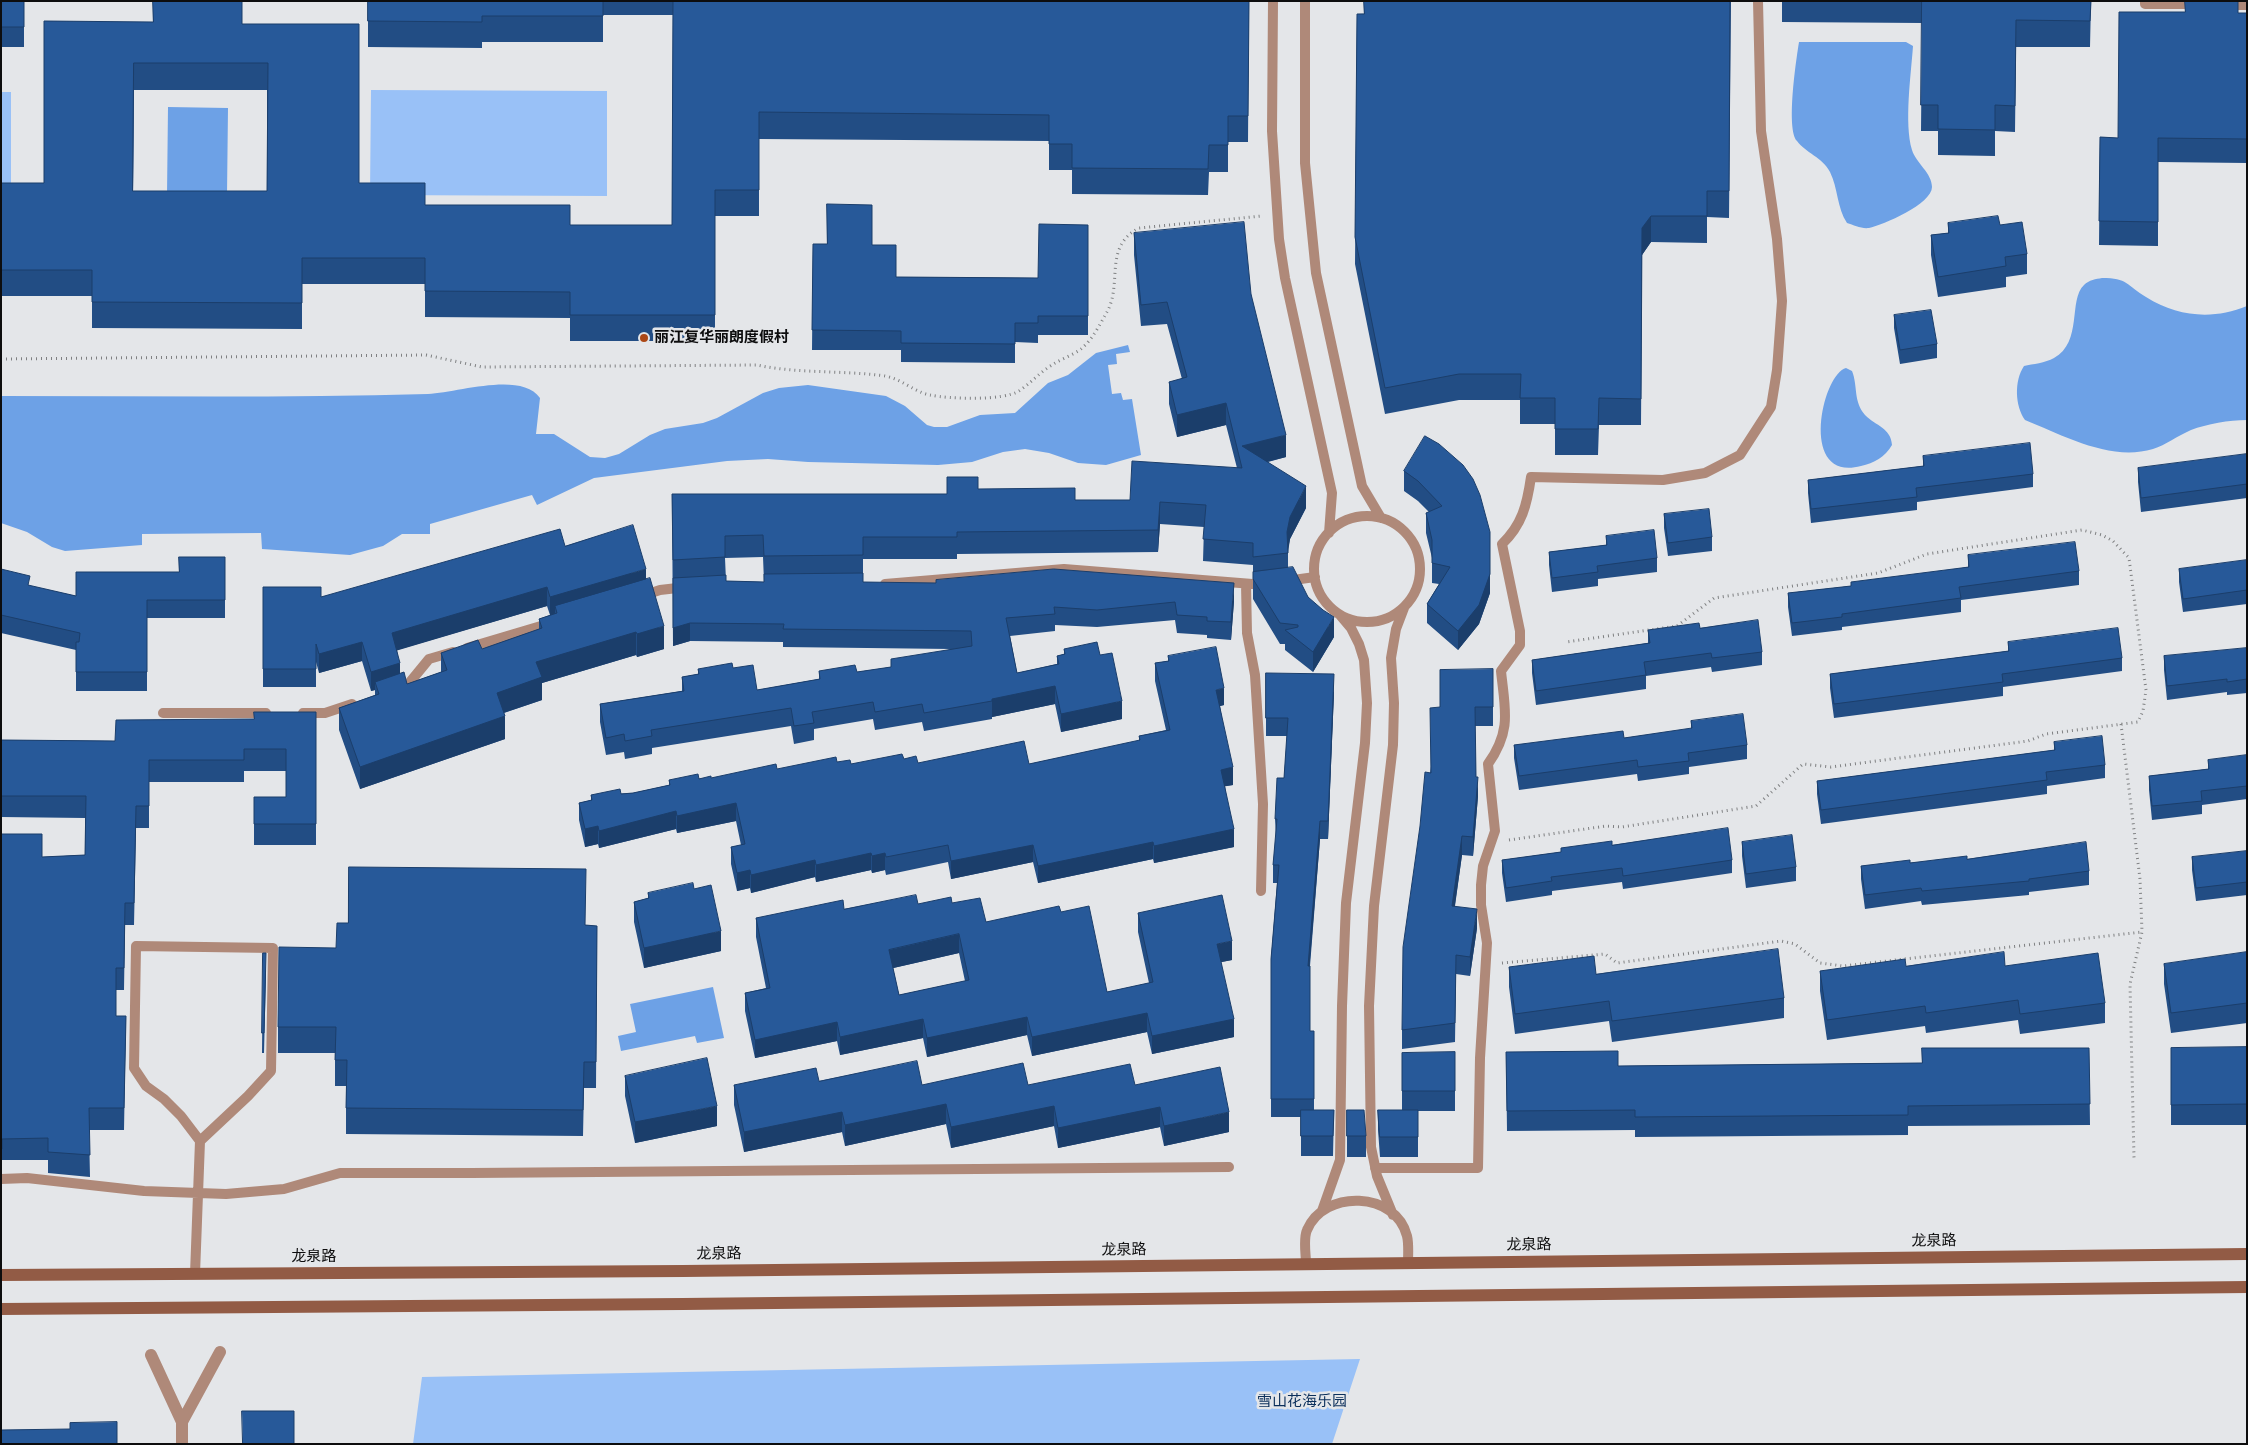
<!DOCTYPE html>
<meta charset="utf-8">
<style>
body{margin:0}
#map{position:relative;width:2248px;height:1445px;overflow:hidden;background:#e4e6e9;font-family:"Open Sans",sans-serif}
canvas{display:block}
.frame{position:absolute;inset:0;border:2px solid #0d0d0e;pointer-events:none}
</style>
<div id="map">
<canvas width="2248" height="1445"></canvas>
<div class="frame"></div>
</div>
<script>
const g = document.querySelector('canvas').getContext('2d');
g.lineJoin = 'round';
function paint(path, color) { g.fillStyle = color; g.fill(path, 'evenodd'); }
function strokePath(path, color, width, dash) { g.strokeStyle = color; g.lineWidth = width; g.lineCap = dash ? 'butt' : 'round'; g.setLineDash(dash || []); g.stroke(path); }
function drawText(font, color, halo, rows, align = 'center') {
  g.font = font + ' "Open Sans","Noto Sans SC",sans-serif'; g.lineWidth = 5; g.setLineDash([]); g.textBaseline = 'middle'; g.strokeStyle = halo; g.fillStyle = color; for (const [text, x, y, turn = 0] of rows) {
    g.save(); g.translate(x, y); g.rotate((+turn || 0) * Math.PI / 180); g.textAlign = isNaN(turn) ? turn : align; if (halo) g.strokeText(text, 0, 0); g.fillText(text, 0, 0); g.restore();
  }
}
paint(new Path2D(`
 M371 90 607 91V196L370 195Z
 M1 92H11V197H1Z
 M1360 1359 1332 1444H413L422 1377Z`), '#99c1f7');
paint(new Path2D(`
 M1799 42H1906L1913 46C1911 75 1904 123 1912 150 1916 163 1932 173 1932 187 1932 204 1883 225 1869 228 1861 229 1854 225 1847 223 1837 208 1838 188 1830 172 1822 157 1806 153 1797 141 1786 129 1796 61 1799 42Z
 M168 107 228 108 227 195H167Z
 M2102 278C2128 278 2126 285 2146 297 2178 317 2213 320 2247 306V420C2229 420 2207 424 2191 430 2177 436 2166 445 2153 449 2110 462 2063 435 2025 420 2015 406 2014 381 2024 366 2033 364 2045 363 2054 358 2083 342 2068 300 2084 285 2089 280 2096 279 2102 278Z
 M1128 345 1130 352 1116 354 1117 364 1108 365 1112 394 1121 393 1123 400 1132 399 1141 455 1106 465 1078 463 1049 453 1025 449 1003 452 972 462 938 465 808 462 768 459 727 461 594 478 537 505 532 495 430 524V534H402L383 546 350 555 262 549 261 533 142 534V545L65 551 52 547 27 532 1 523V396C144 396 286 398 428 394 457 393 521 371 540 398L536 434H554L590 457 605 458 619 454 650 435 665 429 703 423 717 418 763 393 779 388 808 385 886 396 905 406 927 425 934 427H947L980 415 1015 413 1048 383 1068 375 1096 353Z
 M1846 368 1852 371C1858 386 1853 401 1865 415 1876 426 1891 428 1892 445 1885 457 1874 463 1861 466 1798 483 1822 374 1846 368Z
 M713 987 724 1038 697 1043 695 1036 621 1051 618 1036 636 1032 630 1004Z`), '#6da1e6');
strokePath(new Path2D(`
 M1 359 426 355 482 367 757 365C799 374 842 370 885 376 902 379 914 392 930 395 949 399 1003 401 1019 391 1031 383 1040 372 1052 365 1061 359 1073 355 1081 349 1093 339 1100 324 1107 312 1123 283 1103 247 1139 228L1262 216
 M2121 724 2140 879 2142 932 2130 984 2134 1158
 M1509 840 1606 826 1622 827 1756 806 1803 764 1831 767 2028 741 2046 734 2138 722 2143 711 2146 690 2129 558 2113 541 2102 535 2082 530 1927 554 1878 573 1714 598 1677 626 1566 642
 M1502 963 1605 954 1617 963 1781 941 1795 944 1820 963 1843 966 2142 932`), '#7f8082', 3, [1, 4]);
strokePath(new Path2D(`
 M1273 1 1272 131 1279 239 1285 278 1332 493 1329 533
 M1305 1V163L1316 273 1362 486 1381 518
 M2145 1V4H2198
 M2225 5H2247
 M1314 569a53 53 0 1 1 106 0a53 53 0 1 1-106 0Z
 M1286 581 1315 577
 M885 584 1064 569 1265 585
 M1246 584 1247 633 1255 675 1263 804 1261 891
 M642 596 660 590 686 587
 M467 648 551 623
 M399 689 406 687 429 659 453 652
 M163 713H266
 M303 713H325L352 704
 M136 946 273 948 271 1071 248 1096 200 1141 181 1116 164 1099 146 1086 134 1068Z
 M1375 1168H1478L1480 1058 1487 943 1481 905V885L1483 866 1495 831 1488 764C1512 730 1505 710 1501 671L1520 645V631L1502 544C1522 525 1527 505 1531 477L1663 480 1705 473 1740 455 1771 407 1777 370 1782 301 1777 239 1761 131 1758 1
 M1 1179 27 1178 144 1191 226 1194 284 1189 340 1173H472L1229 1167
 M1322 1211 1340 1160 1342 1006 1346 903 1365 743 1367 703 1364 660 1359 644 1351 628 1340 615
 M1393 1215 1377 1176 1371 1147 1369 1006 1374 906 1393 745 1394 703 1391 658 1396 629 1404 608
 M1306 1264C1306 1254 1303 1239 1307 1230 1324 1189 1396 1191 1407 1236 1409 1244 1408 1255 1408 1263
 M195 1274 200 1141`), '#af8979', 10);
strokePath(new Path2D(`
 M151 1355 182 1422 220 1352
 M182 1422V1444`), '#af8979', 12);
strokePath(new Path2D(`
 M1 1275 683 1271 2247 1254
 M1 1309 683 1304 2247 1287`), '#925b45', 12);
paint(new Path2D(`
 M1 1H24V47H1Z
 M368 1H1249L1248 142H1228V172H1209L1208 195 1072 194V170H1049V141L759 139V216H715V341H570V318L425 317V284H302V329L92 328V296H1V183H44V21L242 24 359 183 425 205 570 225H672L673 15H603V42H482V48L368 47ZM134 90H267V191H133Z
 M1731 1 1729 218 1707 217V243L1651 242 1642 255 1641 425H1599L1598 455H1555V424H1520V400H1459L1385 414 1355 264 1357 14Z
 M1782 1H2091L2090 47H2016L2015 132 1995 131V156L1938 155V131H1921L1922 23 1782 22Z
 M2238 13H2247V163L2158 162V246L2099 245 2100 137 2118 138Z
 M1948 223 2000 225 2027 254V274L2006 277V287L1938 297 1931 255V235L1948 233Z
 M1088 225V335H1038V343L1015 342V363L901 362V350H812L813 244 872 245 896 277 1038 278Z
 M1134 233 1251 294 1286 457 1268 462 1306 508 1290 539 1288 553V568L1308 597 1334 637 1313 672 1285 650V644H1280L1253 599V565L1203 561 1204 527 1160 524 1158 552 957 554V559H863V582L1234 601 1231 640 1207 638V635L1177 633 1175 620 1097 627 1055 625V631L1010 636 1017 673 1057 664V656L1064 654V649L1100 655 1122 719 1061 732 1055 704 992 717V719L924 731 922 722 875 730 873 719 814 729V740L794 744 791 726 652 748V754L625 759 624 752 606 755 600 722V704L682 691V677L698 674V669L733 668 757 690 819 679V671L857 672 891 667 951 649 783 647V642L690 641 673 646 672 494H947L978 489 1075 500H1130L1237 468 1226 425 1177 437 1169 404V382L1182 379 1167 324 1141 326 1134 255ZM763 557 764 582 726 581 725 558Z
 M1894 315 1937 344V358L1900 364 1894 328Z
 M1425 436 1490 593 1479 624 1458 650 1427 623V604L1439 584 1432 583V558L1426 533V513L1429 512 1418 501 1404 491V471Z
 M2247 454V498L2141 512 2138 482V468Z
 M1923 456 2033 474V487L1917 502V510L1811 523 1808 493V480L1923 466Z
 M1664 514 1712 537V551L1668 556 1664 528Z
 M1606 536 1657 558V572L1598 579V586L1552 592 1549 565V552L1606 545Z
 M565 546 646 579 664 649 637 657 636 655 542 683V700L504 713 505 739 360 789 339 730V708L375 695V690L371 691 362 661 319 673 316 662V687H263V587L321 597ZM547 606 550 615 539 619V629L482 649 441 653V672L407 684 400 674 397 650Z
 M1968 555 2079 571V585L1961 600V612L1842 627V630L1792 636 1788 607V593L1851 586 1968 567Z
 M225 557V618H147V691H76V650L1 633V569L30 586 76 596 179 572Z
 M2247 560V604L2183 612 2179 582V569Z
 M1700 628 1762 652V665L1712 672 1711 667 1646 676V689L1536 705 1532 673V660L1648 643V630Z
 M2008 642 2122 658V671L2003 687V696L1834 718 1830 688V674L2008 651Z
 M2247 648V693L2227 695V692L2167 700 2164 670V656Z
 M1168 656 1224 705 1220 706 1233 785 1225 786 1234 847 1154 863 1153 859 1038 883 1033 862 951 879 948 862 886 875 885 870 872 873 871 870 816 882 815 877 751 893 750 888 737 891 731 864V847L741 845 736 821 677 833 676 829 599 848 598 844 585 847 579 820V803L591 800V795L633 793 669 785V780L711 778 837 762 851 764 904 759 918 763 1029 764 1139 741V736L1166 730 1155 681V663L1168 661Z
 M1493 669V726H1475L1476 777 1478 796 1473 856 1462 855 1455 906 1477 928 1470 976 1456 974 1455 1042 1402 1049V1030L1430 773 1440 707Z
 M1266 673 1334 692 1328 839H1320L1310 966V1031H1314V1110H1334L1333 1156H1301V1117H1271V959L1277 883H1273V865L1276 837 1275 819 1284 778 1287 736H1266Z
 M316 712V845H254V797H286V771H244V782H149V828H136L134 925H125L124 990H116V1016H126L124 1130H89L90 1177 48 1173V1160H2V1171H1V834L42 857 85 855V818L1 817V740L115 741 254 719Z
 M1691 721 1747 745V759L1689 767V774L1638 781 1637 774 1519 790 1514 758V745L1624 738 1691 729Z
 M2054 742 2105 765V778L2047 786V794L1821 824 1817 794V781L2054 750Z
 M2247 755V799L2202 805V814L2152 820 2149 790V776L2208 769V760Z
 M1742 842 1796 867V881L1746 888 1742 856Z
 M1612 845 1732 860V873L1623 889 1622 882 1552 891V895L1506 902 1502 873V860L1561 852V848Z
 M2247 851V895L2196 901 2192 870V857Z
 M1967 859 2089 871V885L2029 892V895L1922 905 1921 901 1865 909 1861 879V866Z
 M694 889 721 951 644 968 634 922V902L648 898V893Z
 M952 903 986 922 1061 912 1107 992 1149 983 1138 932V913L1232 960 1221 962 1234 1037 1152 1054 1147 1032 1032 1056 1027 1035 927 1057 923 1038 840 1055 837 1041 755 1058 745 1011V993L766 988 756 937V918L844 909 918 904ZM959 953 965 981 899 995 893 968Z
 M586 925 597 926 596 1088H584L583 1136 346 1134V1086H335V1053H278V1027L336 948Z
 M2247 952V1023L2171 1033 2164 984V964Z
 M263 953 266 973 264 1053H262Z
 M1906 966H2005L2105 1003V1023L2020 1034 2018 1020 1926 1033 1925 1026 1827 1040 1820 991V971Z
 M1509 967 1596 974 1784 998V1018L1612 1042 1609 1021 1515 1034 1509 987Z
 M2247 1047V1125H2171V1048Z
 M2089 1048 2090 1125 1908 1126V1135L1635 1137V1130L1507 1131 1506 1052 1618 1066 1922 1063Z
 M1455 1052V1111H1418V1157H1380L1378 1130V1110H1402V1053Z
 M625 1076 717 1126 635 1143 625 1096Z
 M819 1081 922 1085H1135L1229 1132 1164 1146 1160 1127 1058 1148 1054 1126 951 1148 946 1124 845 1146 842 1132 744 1152 734 1105V1085Z
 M1347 1110 1366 1136V1157H1347Z`), '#224d84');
paint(new Path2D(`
 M1651 216V242L1642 255 1641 425 1642 228Z
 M1226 403V425L1177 437V415Z
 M1286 435V457L1242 468V446Z
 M1306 486V508L1290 539 1287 554V532L1290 517Z
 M1160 502V524L1158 552V530Z
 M1490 532V593L1479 624 1458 650V631Z
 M646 569V587L555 606V614L550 616V597Z
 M1234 583V601L1231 640V622Z
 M547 587V606L392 652V633Z
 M1334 617V637L1313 672V652Z
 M690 623V641L673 646V628Z
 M664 626V649L637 657V634Z
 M636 632V655L542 683V700L497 715V693L536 662Z
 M362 642V661L319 673V654Z
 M400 663V682H375V690L371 691V672Z
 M1334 674V692L1328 839V821Z
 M1055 686V704L992 717V699Z
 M1224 688V705L1216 707V690Z
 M1122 701V719L1061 732V714Z
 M505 716V739L360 789V767Z
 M1233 767V785L1221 787V770Z
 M1478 777V796L1473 856V837Z
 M736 803V821L677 833V816Z
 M676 811V829L599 848V831Z
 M1320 821V839L1308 984V966Z
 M598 826V844L585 847V829Z
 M1234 829V847L1154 863V846Z
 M1462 836V855L1452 925V906Z
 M1153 842V859L1038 883V866Z
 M1033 845V862L951 879V861Z
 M871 853V870L816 882V865Z
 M885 853V870L872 873V856Z
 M815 860V877L751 893V875Z
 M750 870V888L737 891V873Z
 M1477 909V928L1470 976V957Z
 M721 931V951L644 968V948Z
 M959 934V953L889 969V950Z
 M1232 941V960L1217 963V944Z
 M1147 1013V1032L1032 1056V1037Z
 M1027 1017V1035L927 1057V1038Z
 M923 1019V1038L840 1055V1037Z
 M1234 1019V1037L1152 1054V1036Z
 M837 1022V1041L755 1058V1040Z
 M946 1104V1124L845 1146V1125Z
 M717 1106V1126L635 1143V1122Z
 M1054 1106V1126L951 1148V1127Z
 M1160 1107V1127L1058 1148V1128Z
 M842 1112V1132L744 1152V1132Z
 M1229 1112V1132L1164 1146V1126Z`), '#1b3e6b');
const building = new Path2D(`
 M1 1H24V27H1Z
 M153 1H242V24H359V183H425V205H570V225H672L673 1H1249L1248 116H1228V145H1209L1208 169 1072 168V144H1049V115L759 112V190H715V315H570V292L425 291V258H302V303L92 302V270H1V183H44V21L153 22ZM134 63H268L267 191H133Z
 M368 1H603V16H482V22L368 21Z
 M1364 1H1730L1729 191H1707V216H1651L1642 228 1641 399 1599 398 1598 429H1555V398H1520L1521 374H1459L1385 388 1355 237 1357 14H1364Z
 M1922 1H2091L2090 21 2016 20 2015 106 1995 105V130L1938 129V105H1921Z
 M2185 1H2238V13H2247V139L2158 138V222L2099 221 2100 137 2118 138 2119 12H2185Z
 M827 204 872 205V245H896V277L1038 278 1039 224 1088 225V316H1038V323H1015V344L901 343V331L812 330 813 244H827Z
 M1998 216 2000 225 2022 222 2027 254 2005 257 2006 266 1938 277 1931 235 1949 233 1948 223Z
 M1244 222 1251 294 1286 435 1242 446 1306 486 1290 517 1287 532 1288 553 1253 557V543L1203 539 1206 505 1160 502 1158 530 957 532V537H863V555L764 556 763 535 725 536V557L673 560 672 494H947V477H978V489L1075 488V500H1130L1132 461 1242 468 1226 403 1177 415 1169 382 1187 377 1167 302 1141 305 1134 233Z
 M1931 310 1937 344 1900 350 1894 315Z
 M1425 436 1439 444 1463 465 1473 479 1480 495 1490 532V574L1479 605 1458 631 1427 604 1450 567 1432 563V540L1426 513 1442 506 1418 481 1404 471Z
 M2030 443 2033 474 1916 488 1917 497 1811 509 1808 480 1924 466 1923 456Z
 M2247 454V484L2141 498 2138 468Z
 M1709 509 1712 537 1668 543 1664 514Z
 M633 525 646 569 550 597 547 587 392 633 400 663 371 672 362 642 319 654 316 644V669H263V587H321V597L560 529 565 546Z
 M1654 530 1657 558 1597 566 1598 572 1552 578 1549 552 1607 545 1606 536Z
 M2075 542 2079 571 1959 587 1961 598 1842 614V617L1792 623 1788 593 1851 586V582L1969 567 1968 555Z
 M179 557H225V600H147V672H76V642H79L80 633 1 615V569L30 576 28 585 76 596V572H179Z
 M2247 560V590L2183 599 2179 569Z
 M1293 567 1308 597 1323 610 1334 617 1313 652 1285 630 1298 627V625L1280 623 1253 579V572Z
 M1054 569 1234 583 1231 622 1207 621V617L1177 615 1175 602 1097 610 1054 607 1055 614 1006 618 1017 673 1059 664 1057 656 1065 654 1064 649 1097 642 1100 655 1112 653 1122 701 1061 714 1055 686 992 699V701L924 713 922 704 875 712 873 702 812 712 814 723 794 726 791 708 651 730 652 736 625 741 624 734 606 738 600 704 684 691 682 677 699 674 698 669 732 663 733 668 753 665 757 690 820 679 819 671 855 665 857 672 891 667V659L972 646 971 631 783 629 784 624 690 623 673 628V578L726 575V581L764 582V574L863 573V582L936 583V580Z
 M650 578 664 626 637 634 636 632 536 662 542 677 497 693 505 716 360 767 339 708 379 694 375 682 404 672 407 684 447 670 441 653 478 640 482 649 542 628 539 619 557 613 555 606Z
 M1758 620 1762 652 1712 658 1711 653 1644 662 1646 675 1536 691 1532 660 1650 643 1648 630 1699 623 1700 628Z
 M2118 628 2122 658 2002 674 2003 682 1834 704 1830 674 2009 651 2008 642Z
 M1216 647 1224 688 1216 690 1233 767 1221 770 1234 829 1154 846 1153 842 1038 866 1033 845 951 861 948 845 886 857 885 853 872 856 871 853 816 865 815 860 751 875 750 870 737 873 731 847 745 844 736 803 677 816 676 811 599 831 598 826 585 829 579 803 592 800 591 795 620 789 621 794 633 793 670 785 669 780 698 774 699 779 711 776V778L776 764 777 769 836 757 837 762 850 760 851 764 902 754 904 759 916 756 918 763 1024 741 1029 764 1140 740 1139 736 1170 730 1155 663 1169 661 1168 656Z
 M2247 648V679L2227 682V679L2167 686 2164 656Z
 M1493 669V707H1475L1476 777H1478L1473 837 1462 836 1452 906 1477 909 1470 957 1456 955 1455 1023 1402 1030 1403 947 1420 826 1425 772 1431 773 1430 708 1440 707V670Z
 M1266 673 1334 674 1328 821H1320L1308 966H1310V1031H1314V1099H1271V959L1279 865H1273L1277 819H1275L1277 778H1284L1288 718H1266Z
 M254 712H316V824H254V797H286V749H244V760H149V806H136L134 903H125L124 968H116V1016H126L124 1108H89L90 1155 48 1152V1138L2 1139V1149H1V834H42V857L85 855 86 796H1V740L115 741 116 720 254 719Z
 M1743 714 1747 745 1688 753 1689 761 1638 767 1637 760 1519 776 1514 745 1623 731 1624 738 1692 728 1691 721Z
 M2102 736 2105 765 2046 772 2047 780 1821 810 1817 781 2055 750 2054 742Z
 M2247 755V786L2201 791 2202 801 2152 806 2149 776 2209 769 2208 760Z
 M1728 828 1732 860 1623 876 1622 868 1551 877 1552 881 1506 888 1502 860 1561 852V848L1612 841V845Z
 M1792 835 1796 867 1746 874 1742 842Z
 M2086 842 2089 871 2029 879V881L1922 891 1921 888 1865 895 1861 866 1910 860V863L1967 856V859Z
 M2247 851V882L2196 888 2192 857Z
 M349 867 586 869 585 925 597 926 596 1062H584L583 1110 346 1108 347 1060H335L336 1027H278L279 947 336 948 337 923H348Z
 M693 883 694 889 711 885 721 931 644 948 634 902 649 898 648 893Z
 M916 895 918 904 951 897 952 903 980 898 986 922 1059 906 1061 912 1089 906 1107 992 1153 982 1138 913 1222 895 1232 941 1217 944 1234 1019 1152 1036 1147 1013 1032 1037 1027 1017 927 1038 923 1019 840 1037 837 1022 755 1040 745 993 770 988 756 918 843 900 844 909ZM959 934 969 980 899 995 889 950Z
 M1778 949 1784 998 1612 1021 1609 1001 1515 1014 1509 967 1594 956 1596 974Z
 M2004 952 2005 966 2098 953 2105 1003 2020 1014 2018 1000 1926 1013 1925 1006 1827 1020 1820 971 1905 959 1906 966Z
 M2247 952V1003L2171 1013 2164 964Z
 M263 953H266L264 1033H262Z
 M2247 1047V1104L2171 1105V1048Z
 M1922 1048H2089L2090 1104 1908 1106V1115L1635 1117V1110L1507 1111 1506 1052 1618 1051V1066L1922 1063Z
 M1455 1052V1091H1402V1053Z
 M707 1058 717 1106 635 1122 625 1076Z
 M917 1061 922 1085 1023 1063 1028 1085 1130 1064 1135 1085 1220 1067 1229 1112 1164 1126 1160 1107 1058 1128 1054 1106 951 1127 946 1104 845 1125 842 1112 744 1132 734 1085 816 1068 819 1081Z
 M1301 1110H1334L1333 1136H1301Z
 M1347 1110H1364L1366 1136H1347Z
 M1378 1110H1418V1137H1380Z
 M242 1411H294V1444H243Z
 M117 1422V1444H1V1430L70 1429V1423Z`);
paint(building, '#275999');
strokePath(building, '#1b3e6b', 1);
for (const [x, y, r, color] of [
 [644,338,5,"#ac4816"]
]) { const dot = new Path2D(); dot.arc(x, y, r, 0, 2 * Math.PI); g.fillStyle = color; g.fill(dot); strokePath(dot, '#e4e6e9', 2); }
drawText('bold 15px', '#0d0d0e', '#e4e6e9', [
 ["丽江复华丽朗度假村",654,338]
], 'left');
drawText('15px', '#0d0d0e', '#e4e6e9', [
 ["龙泉路",1934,1241,-1],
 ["龙泉路",1529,1245,-1],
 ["龙泉路",1124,1250,-1],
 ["龙泉路",719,1254,-1],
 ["龙泉路",314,1257]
]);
drawText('15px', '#0b2f5b', '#e4e6e9', [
 ["雪山花海乐园",1302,1402]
]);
</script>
